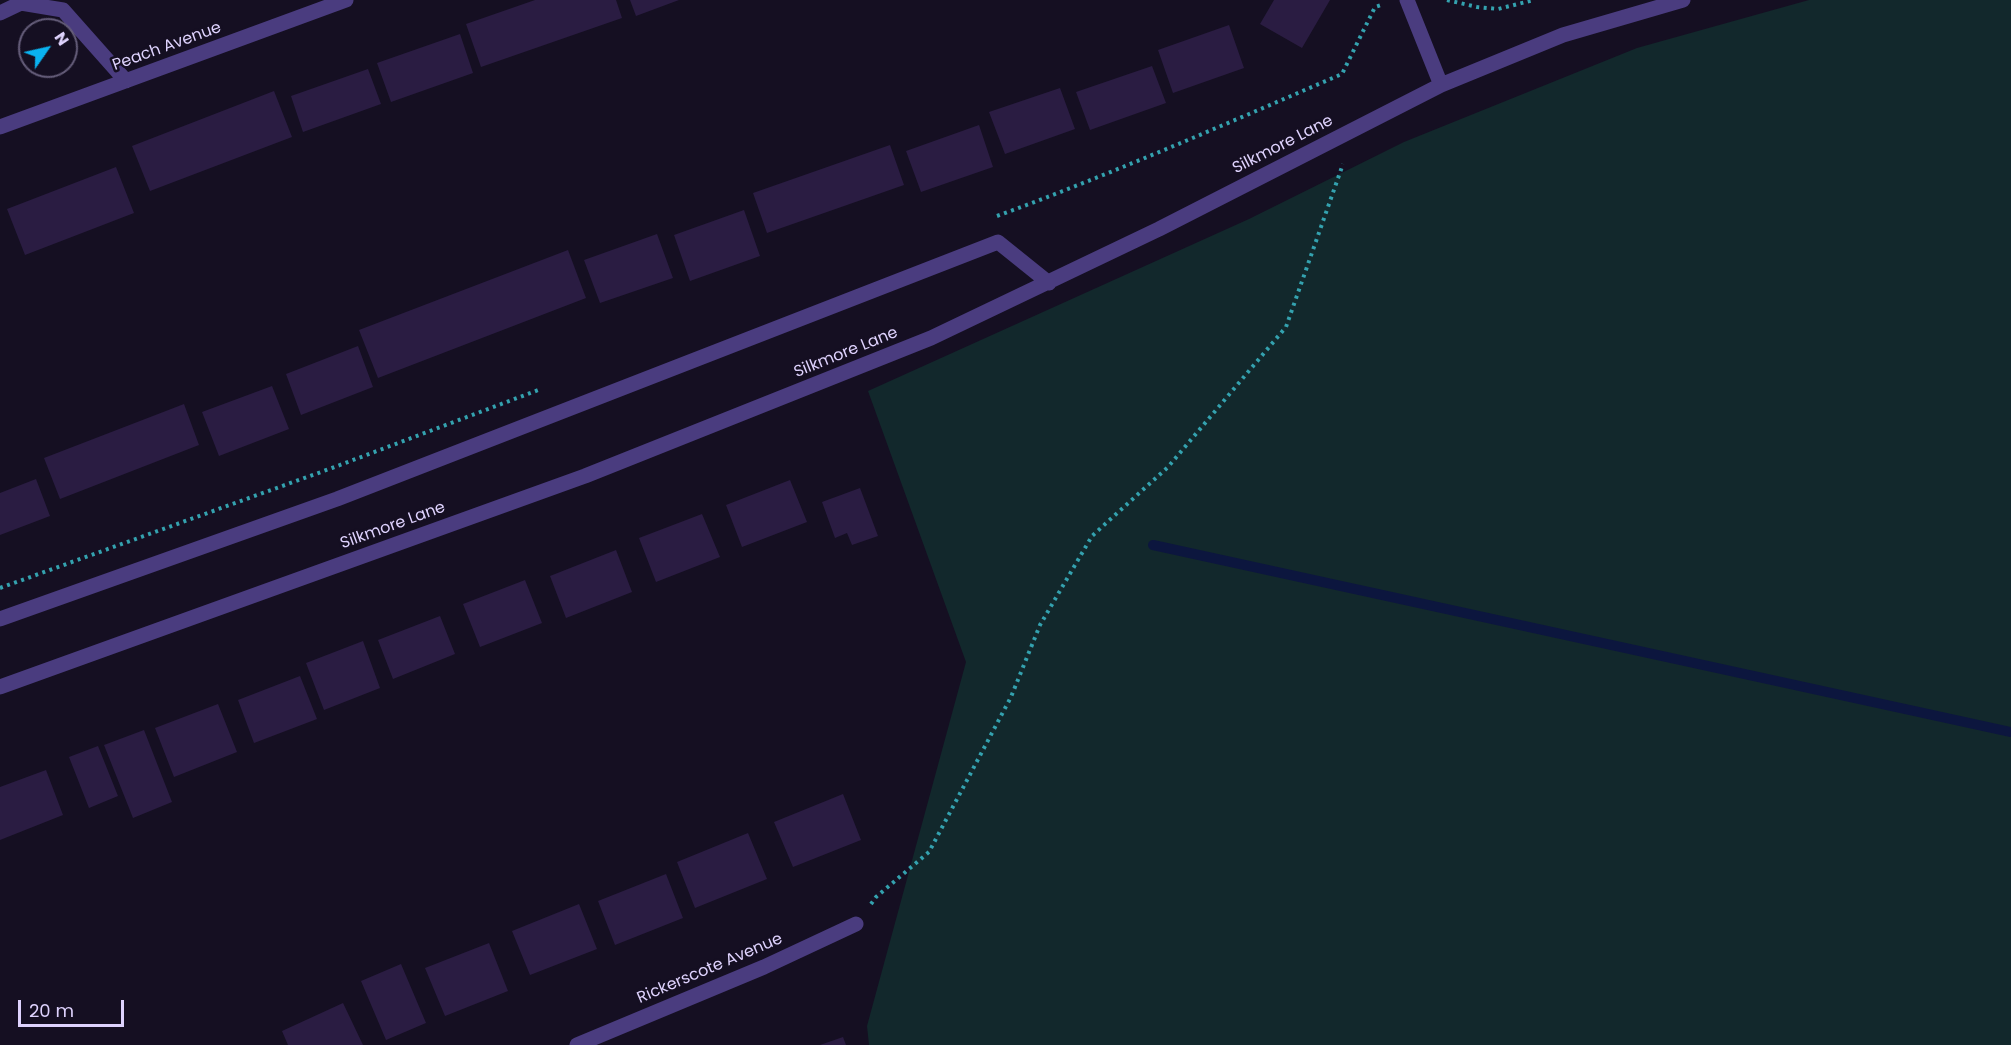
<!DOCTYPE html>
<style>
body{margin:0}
#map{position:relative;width:2011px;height:1045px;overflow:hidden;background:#150f22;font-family:Poppins,sans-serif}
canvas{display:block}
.north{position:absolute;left:18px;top:18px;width:60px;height:60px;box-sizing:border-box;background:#150f22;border:2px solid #655d7a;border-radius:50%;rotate:56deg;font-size:16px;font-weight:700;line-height:24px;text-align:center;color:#ded2fd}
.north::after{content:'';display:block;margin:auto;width:21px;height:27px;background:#0ab3f1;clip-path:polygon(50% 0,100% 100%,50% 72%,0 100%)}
.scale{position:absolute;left:18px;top:1000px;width:106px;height:27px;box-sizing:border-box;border:3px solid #ded2fd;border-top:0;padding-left:8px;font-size:18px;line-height:21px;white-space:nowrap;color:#ded2fd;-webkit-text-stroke:4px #150f22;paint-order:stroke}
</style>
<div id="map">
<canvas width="2011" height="1045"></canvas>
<div class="north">N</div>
<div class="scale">20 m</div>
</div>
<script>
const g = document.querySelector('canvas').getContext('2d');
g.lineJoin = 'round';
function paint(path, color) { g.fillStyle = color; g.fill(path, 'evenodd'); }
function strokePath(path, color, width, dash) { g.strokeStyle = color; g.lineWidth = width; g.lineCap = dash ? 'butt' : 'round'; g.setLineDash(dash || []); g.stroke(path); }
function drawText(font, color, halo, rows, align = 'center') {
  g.font = font + ' Poppins,sans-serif'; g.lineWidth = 5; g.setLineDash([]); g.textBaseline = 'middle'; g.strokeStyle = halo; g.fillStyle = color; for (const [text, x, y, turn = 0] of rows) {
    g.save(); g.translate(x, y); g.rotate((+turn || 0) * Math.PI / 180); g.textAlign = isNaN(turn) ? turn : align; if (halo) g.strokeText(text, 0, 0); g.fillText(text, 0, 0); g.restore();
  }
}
paint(new Path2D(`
 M1809 0H2011V1045H869L867 1026 966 662 868 391 1249 219 1404 142 1637 48Z`), '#12282c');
strokePath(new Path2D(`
 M1153 545 2011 732`), '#0c163e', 10);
paint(new Path2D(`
 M535 0H616L622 18 481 67 466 24Z
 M630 0H679L636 16Z
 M1274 0H1330L1302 48 1260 24Z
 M1229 25 1244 68 1173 93 1158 50Z
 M460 34 473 73 391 102 377 63Z
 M1152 66 1166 103 1090 130 1076 92Z
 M368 69 381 104 303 132 291 96Z
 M1060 88 1075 129 1005 154 989 112Z
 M274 91 292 137 150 191 132 146Z
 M979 125 993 167 921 192 906 151Z
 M890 145 904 185 767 233 753 193Z
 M116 167 134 213 25 255 7 209Z
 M744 210 760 256 690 281 674 235Z
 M657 234 673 278 600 303 584 260Z
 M568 250 586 298 378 378 359 330Z
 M358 346 373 387 301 415 286 374Z
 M272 386 289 429 219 456 202 412Z
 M184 404 199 445 60 499 44 458Z
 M36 479 50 516 0 535V493Z
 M790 480 807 522 742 547 726 505Z
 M860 488 878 536 852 545 847 533 835 538 822 502Z
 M702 514 720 557 656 582 639 538Z
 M616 550 632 592 566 618 550 576Z
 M525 580 542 623 480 647 463 604Z
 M440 616 455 654 393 679 378 640Z
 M363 641 380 688 324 710 306 663Z
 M300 676 317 719 254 743 238 700Z
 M218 704 237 752 174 777 155 728Z
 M144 730 172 802 133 818 104 745Z
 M98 746 118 796 89 808 69 757Z
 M46 770 63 815 0 840V787Z
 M843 794 861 840 793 867 774 822Z
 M748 833 767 879 695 908 677 862Z
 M666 874 683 918 615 945 598 901Z
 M579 904 597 949 530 975 512 931Z
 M489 943 508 991 445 1016 425 968Z
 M401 964 426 1023 386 1040 361 981Z
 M343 1003 363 1045H288L282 1031Z
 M843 1037 846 1045H820Z`), '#2a1c42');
strokePath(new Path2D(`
 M1447 0 1477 7 1498 9 1534 0
 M997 216C1114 173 1228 123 1342 74L1375 7 1381 5
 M0 588 332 468 541 389
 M871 904 876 897 929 852 1011 697 1040 625 1092 536 1168 467 1286 327 1343 164`), '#34a2af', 4, [3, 4.5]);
strokePath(new Path2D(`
 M1407 0 1441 85
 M0 13 21 3 63 10 126 81
 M0 127 346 0
 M0 619 337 499 998 242 1049 283
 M0 687 585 476 931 338 1159 229 1441 85 1563 35 1683 0
 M577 1045 764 967 856 924`), '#4a3c7f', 15);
drawText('16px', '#ded2fd', '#150f22', [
 ["Peach Avenue",167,47,-20],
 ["Silkmore Lane",1283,145,-27],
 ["Silkmore Lane",846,353,-22],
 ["Silkmore Lane",393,526,-20],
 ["Rickerscote Avenue",710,969,-23]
]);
</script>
